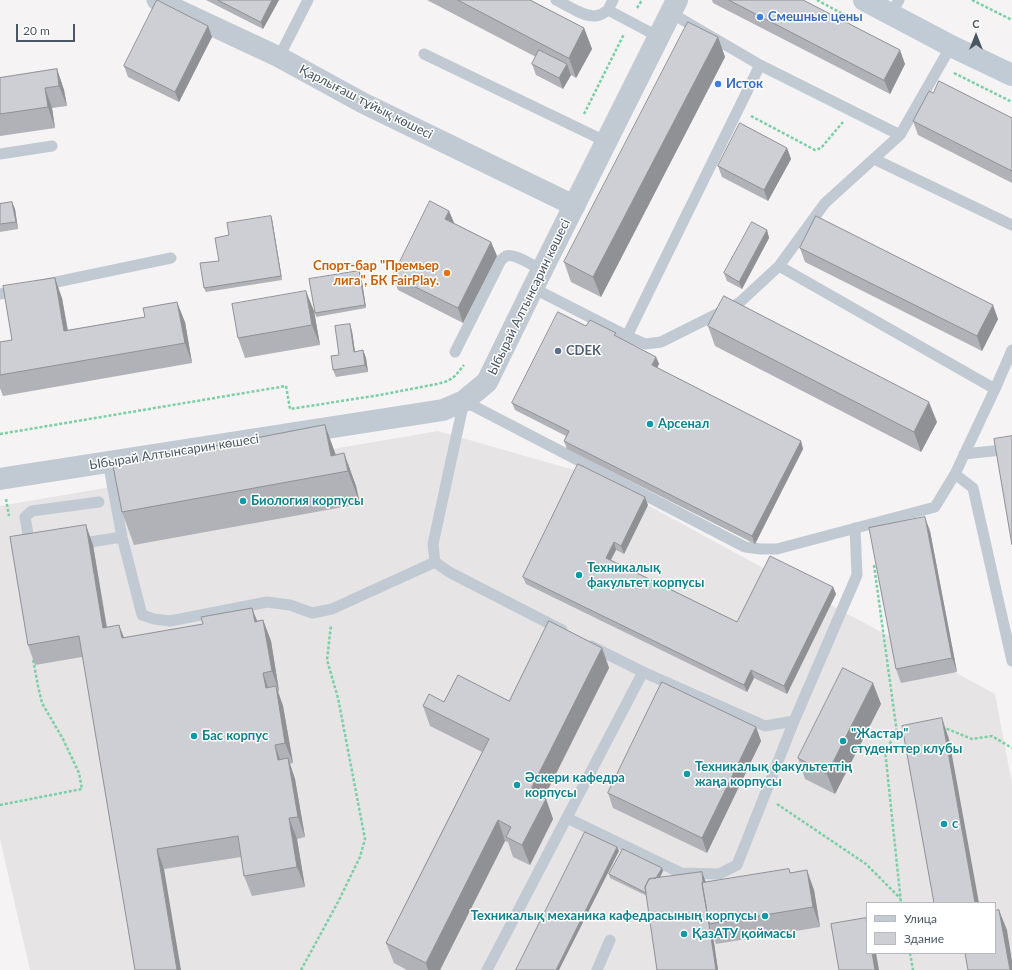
<!DOCTYPE html>
<meta charset="utf-8">
<style>
body{margin:0}
#map{position:relative;width:1012px;height:970px;overflow:hidden;background:#f5f3f3;font-family:Lato,sans-serif}
canvas{display:block}
.legend{position:absolute;left:866px;top:902px;width:130px;height:52px;box-sizing:border-box;background:#fff;border:1px solid #b7bbc0;margin:0;padding:5px 7px;list-style:none;font-size:12px;color:#4a5661}
.legend li{display:flex;align-items:center;gap:8px;height:20px}
.legend b{width:20px;border:1px solid #b7bbc0}
.north{position:absolute;left:956px;top:16px;width:40px;height:40px;-webkit-text-stroke:3px #fff;paint-order:stroke;rotate:0deg;font-size:11px;font-weight:700;line-height:16px;text-align:center;color:#4a5661}
.north::after{content:'';display:block;margin:auto;width:14px;height:18px;background:#4a5661;clip-path:polygon(50% 0,100% 100%,50% 72%,0 100%)}
.scale{position:absolute;left:16px;top:24px;width:59px;height:18px;box-sizing:border-box;border:2px solid #4a5661;border-top:0;padding-left:5px;font-size:12px;line-height:14px;white-space:nowrap;color:#4a5661;-webkit-text-stroke:3px #fff;paint-order:stroke}
</style>
<div id="map">
<canvas width="1012" height="970"></canvas>
<ul class="legend">
<li><b style="height:5px;background:#c1cbd6"></b>Улица</li>
<li><b style="height:11px;background:#cdcfd5"></b>Здание</li>
</ul>
<div class="north">С</div>
<div class="scale">20 m</div>
</div>
<script>
const g = document.querySelector('canvas').getContext('2d');
g.lineJoin = 'round';
function paint(path, color) { g.fillStyle = color; g.fill(path, 'evenodd'); }
function strokePath(path, color, width, dash) { g.strokeStyle = color; g.lineWidth = width; g.lineCap = dash ? 'butt' : 'round'; g.setLineDash(dash || []); g.stroke(path); }
function drawText(font, color, halo, rows, align = 'center') {
  g.font = font + ' Lato,sans-serif'; g.lineWidth = 3; g.setLineDash([]); g.textBaseline = 'middle'; g.strokeStyle = halo; g.fillStyle = color; for (const [text, x, y, turn = 0] of rows) {
    g.save(); g.translate(x, y); g.rotate((+turn || 0) * Math.PI / 180); g.textAlign = isNaN(turn) ? turn : align; if (halo) g.strokeText(text, 0, 0); g.fillText(text, 0, 0); g.restore();
  }
}
paint(new Path2D(`
 M438 431 581 472 640 501 995 694 1012 784V970H30L0 839V506ZM867 903H995V953H867Z`), '#e6e4e5');
strokePath(new Path2D(`
 M817 0 852 19
 M972 0 1012 20
 M637 8 642 0
 M954 73 1012 102
 M584 114 624 34
 M751 116 815 150 821 148 843 122
 M0 434 286 386 290 409 380 395 437 384 448 381 455 376 464 365
 M6 499 9 516
 M874 565 897 733 906 732
 M942 729 945 728 972 739 992 736 1012 748
 M897 733 885 750 901 903
 M777 804 866 864 900 898
 M0 805 82 789 79 773 63 739 42 703 38 686 33 659
 M910 953 913 970
 M301 970 338 902 360 857 365 839 338 698 327 660 331 625`), '#7ad0a6', 2.5, [3, 2]);
strokePath(new Path2D(`
 M556 0C567 5 582 16 594 16 599 16 604 13 608 10
 M613 0 608 10 659 37
 M671 13 760 65 900 135 951 46
 M891 14 899 0
 M424 54 607 142
 M279 57 308 0
 M0 154 52 146
 M874 159 1012 225
 M779 266 825 203 900 135
 M42 285 171 258
 M533 288 627 336 645 344 661 342 739 303 779 266 995 389
 M0 294 19 290
 M627 336 760 65
 M455 352 501 260C503 259 504 257 506 256 515 253 533 266 542 270
 M964 454 1012 449
 M108 462 122 537 142 615 154 619 170 621 267 602 290 605 312 613 332 609 435 562
 M955 474 973 488 1012 661
 M77 544 122 537
 M32 547 30 546 25 517 32 511 99 502
 M562 630 449 572 435 562 433 544 464 401 745 547 761 549H777L935 507 955 474 995 389 1012 350
 M591 646 643 672 765 726 794 721 857 575 855 528
 M567 818 681 873 719 874 737 865 794 721
 M487 970 643 672
 M597 970 610 940`), '#c1cad2', 11);
strokePath(new Path2D(`
 M157 0 279 57 363 103 575 206`), '#c1cad2', 21);
strokePath(new Path2D(`
 M0 479 108 462 443 410 464 401 487 382 533 288 677 0`), '#c1cad2', 22);
strokePath(new Path2D(`
 M864 0 951 46 1012 75`), '#c1cbd6', 22);
paint(new Path2D(`
 M206 0H279L263 29Z
 M427 0H530L584 28 592 49 576 78 571 75 563 89 536 75 532 64 536 57Z
 M712 0H803L905 64 890 94 713 3Z
 M208 26 212 37 179 102 128 77 124 66Z
 M718 37 725 57 601 297 571 282 564 262Z
 M57 69 64 90 67 106 52 108 55 128 0 136V78Z
 M933 93 1012 118V183L918 135 913 121Z
 M787 148 791 159 768 201 722 177 718 166Z
 M12 202 15 209 18 229 0 232V204Z
 M449 211 454 223 491 242 497 256 463 323 398 290 393 276Z
 M272 219 282 280 206 292 204 288 219 261 229 235Z
 M767 230 769 238 742 289 727 281 724 273Z
 M800 248 998 319 982 351 805 262Z
 M359 271 361 275 366 308 316 317 315 313Z
 M62 298 68 330 145 317 185 322 192 363 3 396 0 388V342L12 340Z
 M314 311 320 345 245 358 238 338Z
 M586 326 617 337 656 357 659 364 657 368 801 441 803 449 755 544 567 449 564 441 566 436 515 410 512 403Z
 M708 326 937 422 921 452 715 346Z
 M352 331 355 352 363 350 366 358 368 372 336 377 333 370 339 355Z
 M344 453 356 486 360 504 134 545 122 512 336 455Z
 M648 505 624 554 616 550 611 560 737 622 833 587 836 594 787 694 754 678 747 692 526 584 523 577Z
 M930 531 957 672 901 683 896 669Z
 M93 545 107 627 124 638 263 620 271 641 279 691 278 692 283 706 293 763 290 764 295 779 305 837 297 839 305 887 252 896 244 876 241 857 164 869 82 657 35 665 28 645Z
 M602 648 609 668 544 798 546 799 553 819 530 865 513 857 508 842 505 841 440 970H407L394 963 386 943 482 752 430 726 423 706 444 702 509 701Z
 M881 704 835 794 805 779 798 758Z
 M756 727 761 741 707 853 613 808 608 793Z
 M662 868 663 871 660 878 702 872 706 883 790 873 814 890 820 927 716 944 713 936 718 970H657L647 896 610 878 609 874Z`), '#b0b2b7');
paint(new Path2D(`
 M272 0H279L263 29 261 22Z
 M208 26 212 37 179 102 175 92Z
 M584 28 592 49 576 78 569 58Z
 M718 37 725 57 601 297 593 277Z
 M900 50 905 64 890 94 884 80Z
 M567 64 571 75 563 89 559 78Z
 M57 69 64 90 67 106 59 86Z
 M45 88 52 108 55 128 48 107Z
 M787 148 791 159 768 201 764 190Z
 M12 202 15 209 18 229 16 222Z
 M449 211 455 225 445 219Z
 M271 216 272 219 282 280 281 276Z
 M767 230 769 238 742 289 739 282Z
 M491 242 497 256 463 323 458 308Z
 M359 271 361 275 366 308 365 305Z
 M55 278 62 298 71 351 64 331Z
 M306 291 314 311 320 345 312 325Z
 M177 302 185 322 192 363 185 343Z
 M993 305 998 319 982 351 977 336Z
 M350 324 352 331 356 359 354 352Z
 M363 350 366 358 368 372 365 365Z
 M656 357 659 364 654 373 652 365Z
 M929 402 937 422 921 452 914 432Z
 M325 425 337 458 331 456Z
 M801 441 803 449 755 544 752 536Z
 M344 453 356 486 360 504 348 471Z
 M645 497 648 505 624 554 621 546Z
 M925 517 930 531 957 672 952 658Z
 M86 525 93 545 110 648 103 628Z
 M614 542 616 550 608 565 606 558Z
 M833 587 836 594 787 694 784 686Z
 M252 608 260 628 255 622Z
 M263 620 271 641 279 691 272 671Z
 M119 625 127 645 122 638Z
 M602 648 609 668 537 811 530 791Z
 M751 670 754 678 747 692 744 685Z
 M263 673 270 693 266 688Z
 M873 683 881 704 835 794 827 774Z
 M276 686 283 706 293 763 285 743Z
 M942 718 949 739 979 903H975Z
 M756 727 761 741 707 853 702 838Z
 M275 745 282 765 278 760Z
 M288 758 295 779 305 837 298 817Z
 M546 799 553 819 530 865 522 845Z
 M289 818 297 839 305 887 297 867Z
 M498 820 505 841 440 970H428L426 963Z
 M617 847 619 851 559 970H556Z
 M157 849 164 869 181 970H177Z
 M662 868 663 871 649 897 648 894Z
 M807 870 814 890 820 927 813 907Z
 M702 872 706 883 709 924Z
 M999 910 1007 930 1012 961V970H1010Z
 M709 926 713 936 718 970H716Z
 M872 953H876L879 970H875Z`), '#909195');
const building = new Path2D(`
 M157 0 208 26 175 92 124 66Z
 M218 0H272L261 22Z
 M458 0H530L584 28 569 58Z
 M729 0H803L900 50 884 80Z
 M688 22 718 37 593 277 564 262Z
 M539 50 567 64 559 78 532 64Z
 M57 69 59 86 45 88 48 107 0 114V78Z
 M939 81 1012 118V171L913 121 929 91 933 93Z
 M740 123 787 148 764 190 718 166Z
 M430 201 449 211 445 219 491 242 458 308 393 276Z
 M12 202 16 222 0 224V204Z
 M271 216 281 276 204 288 200 263 219 261 215 238 229 235 227 223Z
 M816 216 993 305 977 336 800 248Z
 M752 222 767 230 739 282 724 273Z
 M359 271 365 305 315 313 309 279Z
 M55 278 64 331 145 317 143 308 177 302 185 343 0 375V342L12 340 3 286Z
 M306 291 312 325 238 338 232 304Z
 M724 296 929 402 914 432 708 326Z
 M558 312 586 326 590 320 616 333 614 335 656 357 652 365 801 441 752 536 564 441 569 431 512 403Z
 M350 324 354 352 363 350 365 365 333 370 331 356 339 355 335 326Z
 M325 425 331 456 344 453 348 471 122 512 113 466Z
 M1012 436V545L994 439Z
 M578 464 645 497 621 546 614 542 606 558 737 622 770 556 833 587 784 686 751 670 744 685 523 577Z
 M925 517 952 658 896 669 869 528Z
 M86 525 103 628 119 625 122 638 203 624 201 617 252 608 255 622 263 620 272 671 263 673 266 688 276 686 285 743 275 745 278 760 288 758 298 817 289 818 297 867 244 876 238 836 157 849 177 970H135L79 636 28 645 10 537Z
 M549 621 602 648 530 791 546 799 522 845 506 837 511 827 498 820 426 963 386 943 489 739 423 706 429 694 444 702 458 675 509 701Z
 M843 668 873 683 827 774 798 758Z
 M662 682 756 727 702 838 608 793Z
 M942 718 975 903H934L902 726Z
 M585 832 617 847 556 970H516Z
 M623 849 662 868 656 878 649 879 645 887 646 893 609 874Z
 M789 869 790 873 807 870 813 907 709 924 702 883Z
 M702 872 703 883H702L709 924 716 970H657L645 887 649 879Z
 M999 910 1010 970H968L965 953H995V911Z
 M866 918 867 926V953H872L875 970H839L831 924Z`);
paint(building, '#cdcfd5');
strokePath(building, '#909195', 1);
for (const [x, y, r, color] of [
 [760,17,4,"#3f7fe0"],
 [718,84,4,"#3f7fe0"],
 [447,273,4,"#e8710a"],
 [558,351,4,"#5c6f8a"],
 [650,424,4,"#0f9aa8"],
 [243,501,4,"#0f9aa8"],
 [579,575,4,"#0f9aa8"],
 [194,736,4,"#0f9aa8"],
 [843,741,4,"#0f9aa8"],
 [687,774,4,"#0f9aa8"],
 [517,785,4,"#0f9aa8"],
 [944,824,4,"#0f9aa8"],
 [765,916,4,"#0f9aa8"],
 [684,934,4,"#0f9aa8"]
]) { const dot = new Path2D(); dot.arc(x, y, r, 0, 2 * Math.PI); g.fillStyle = color; g.fill(dot); strokePath(dot, '#fff', 1.5); }
drawText('bold 13px', '#366cbe', '#fff', [
 ["Смешные цены",768,17],
 ["Исток",726,84]
], 'left');
drawText('13px', '#4a5661', '#fff', [
 ["Қарлығаш тұйық көшесі",366,102,27],
 ["Ыбырай Алтынсарин көшесі",529,297,-64],
 ["Ыбырай Алтынсарин көшесі",174,452,-9]
]);
drawText('bold 13px', '#c56008', '#fff', [
 ["Спорт-бар \"Премьер",439,266],
 ["лига\", БК FairPlay.",439,281]
], 'right');
drawText('bold 13px', '#4e5e75', '#fff', [
 ["CDEK",566,351]
], 'left');
drawText('bold 13px', '#0d838f', '#fff', [
 ["Арсенал",658,424],
 ["Биология корпусы",251,501],
 ["Техникалық",587,568],
 ["факультет корпусы",587,583],
 ["\"Жастар\"",851,734],
 ["студенттер клубы",851,749],
 ["Бас корпус",202,736],
 ["Техникалық факультеттің",695,767],
 ["жаңа корпусы",695,782],
 ["Әскери кафедра",525,778],
 ["корпусы",525,793],
 ["с",952,824],
 ["Техникалық механика кафедрасының корпусы",757,916,"right"],
 ["ҚазАТУ қоймасы",692,934]
], 'left');
</script>
